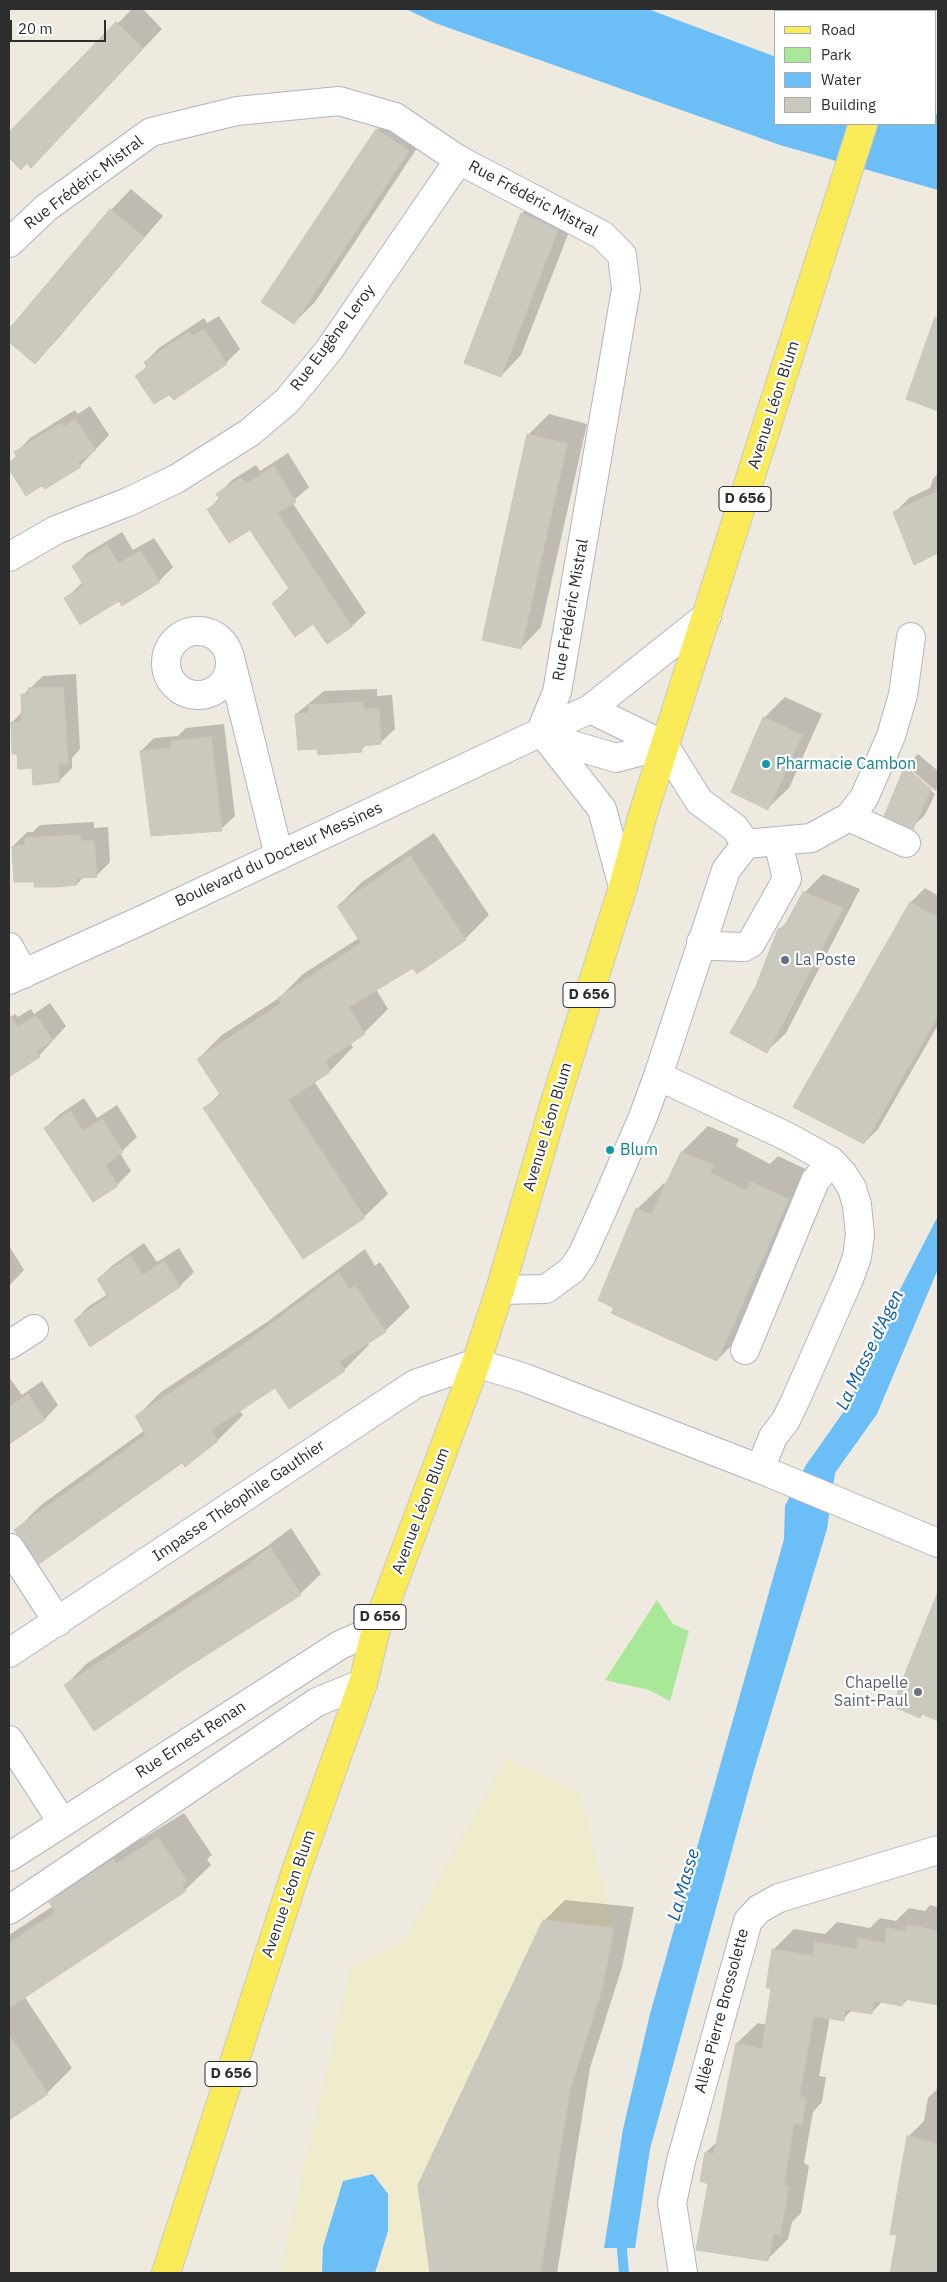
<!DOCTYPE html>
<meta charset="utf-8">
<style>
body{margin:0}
#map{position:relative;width:947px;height:2282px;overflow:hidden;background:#efeadf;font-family:"IBM Plex Sans",sans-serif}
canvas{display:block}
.frame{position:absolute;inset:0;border:10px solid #2d2d2d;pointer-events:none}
.legend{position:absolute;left:774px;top:10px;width:162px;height:115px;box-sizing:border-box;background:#fff;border:1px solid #ababab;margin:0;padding:6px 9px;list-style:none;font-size:15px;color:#2d2d2d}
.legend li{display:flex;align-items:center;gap:10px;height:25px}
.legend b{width:25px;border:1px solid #ababab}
.scale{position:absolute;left:10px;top:20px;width:96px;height:22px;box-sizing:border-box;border:2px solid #2d2d2d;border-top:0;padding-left:6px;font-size:15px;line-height:18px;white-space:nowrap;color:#2d2d2d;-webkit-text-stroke:4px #fff;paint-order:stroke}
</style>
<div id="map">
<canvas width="947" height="2282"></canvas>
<div class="frame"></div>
<ul class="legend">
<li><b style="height:6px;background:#faeb59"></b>Road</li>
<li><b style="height:14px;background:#a8e898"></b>Park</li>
<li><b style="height:14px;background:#6cbef6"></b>Water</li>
<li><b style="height:14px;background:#cbc8bd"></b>Building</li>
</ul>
<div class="scale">20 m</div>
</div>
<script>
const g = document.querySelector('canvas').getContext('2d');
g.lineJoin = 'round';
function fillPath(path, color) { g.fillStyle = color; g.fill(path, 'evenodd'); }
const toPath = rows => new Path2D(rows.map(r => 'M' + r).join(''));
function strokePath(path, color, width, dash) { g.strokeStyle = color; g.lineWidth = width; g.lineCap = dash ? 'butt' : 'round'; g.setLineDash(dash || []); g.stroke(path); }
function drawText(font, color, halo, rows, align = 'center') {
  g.font = font + ' "IBM Plex Sans",sans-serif'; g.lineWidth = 4.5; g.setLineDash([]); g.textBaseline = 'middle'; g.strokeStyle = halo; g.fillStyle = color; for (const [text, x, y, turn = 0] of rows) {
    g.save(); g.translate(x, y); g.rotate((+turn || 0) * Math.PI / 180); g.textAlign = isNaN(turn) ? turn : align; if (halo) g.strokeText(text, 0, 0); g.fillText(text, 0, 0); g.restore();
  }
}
const education = toPath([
 [506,1758,580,1792,614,1928,602,1989,570,2090,540,2273,279,2273,350,1968,403,1941]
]);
const green = toPath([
 [657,1600,673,1624,689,1631,670,1701,649,1690,605,1680]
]);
const water = toPath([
 [406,9,648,9,776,57,776,124,936,124,936,114,938,115,938,190,780,145,435,23],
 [938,1216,938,1269,877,1414,835,1473,827,1529,754,1770,650,2149,635,2248,604,2248,623,2129,650,2014,784,1539,785,1506,806,1465,852,1400,860,1367],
 [373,2174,388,2194,388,2231,375,2273,322,2273,323,2247,343,2181]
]);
const shadow = toPath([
 [132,9,143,9,162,29,31,166,9,143,9,134],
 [397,109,429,130,315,302,294,323,377,130],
 [131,189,163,216,55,342,35,362,9,340,9,331,111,210],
 [543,193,578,209,521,355,501,376,465,363,522,213],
 [219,316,240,349,226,363,137,376,147,366,145,362,159,348,204,318,207,323],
 [934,348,938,350,938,409,907,398],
 [90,406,109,435,80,466,42,484,26,494,9,467,9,463,17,455,16,453,30,438,75,410,78,414],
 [549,414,587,424,541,627,521,648,528,435],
 [288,453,309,487,292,502,366,613,352,626,327,643,314,623,273,603,290,587,250,529,209,509,220,497,218,494,232,480,256,465,260,471],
 [938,473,938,551,914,563,895,512,909,498,930,488,933,479],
 [122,532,133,550,154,538,173,567,159,581,120,600,65,599,83,582,73,567,87,553],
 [76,674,80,749,72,758,72,768,59,781,33,767,18,753,12,722,23,711,23,695,43,676],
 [377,689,377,696,392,695,395,729,380,743,367,744,361,750,318,747,296,714,324,691],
 [785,697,822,714,789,788,768,808,764,718],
 [224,724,235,816,221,829,141,751,154,738,178,736,186,728],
 [918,754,938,771,938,786,936,791,909,768,909,772,935,794,925,815,912,827,906,767],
 [94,822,94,828,108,827,110,862,96,876,85,876,77,884,35,880,13,846,27,832,33,832,40,825],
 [434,833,489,915,465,939,376,989,388,1009,364,1033,350,1042,353,1047,330,1071,314,1081,388,1194,364,1217,205,1109,220,1093,198,1059,222,1035,279,998,303,974,359,938,338,906,362,882],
 [823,874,860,889,786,1033,767,1051,758,987,779,930,789,920,804,893],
 [925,888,938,896,938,1025,878,1129,864,1143,795,1106,911,902],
 [50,1003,66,1026,39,1056,9,1076,9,1018,15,1014,18,1017,31,1009,34,1014],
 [84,1098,97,1118,117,1105,137,1137,120,1153,131,1171,117,1185,94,1200,45,1128,60,1114],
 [708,1126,739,1139,736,1146,770,1164,778,1156,814,1173,743,1334,717,1360,616,1308,637,1209,664,1183,667,1184,682,1152],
 [144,1243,157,1262,179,1248,194,1272,180,1286,75,1320,89,1306,108,1294,98,1279,113,1265],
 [9,1246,24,1270,9,1286],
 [365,1249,375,1266,380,1262,410,1307,385,1331,368,1343,369,1345,344,1370,275,1386,239,1410,243,1415,218,1440,185,1465,182,1462,16,1530,41,1505,145,1430,136,1417,161,1392,267,1322],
 [9,1377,22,1395,42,1381,58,1405,44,1420,9,1443],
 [291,1528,321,1574,300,1594,66,1685,86,1664,266,1547],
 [938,1616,938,1719,923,1714,920,1717,923,1631],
 [184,1813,212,1855,207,1859,211,1865,185,1890,24,1996,72,2068,47,2093,9,2118,9,1935,53,1906,50,1902,76,1877,139,1834,142,1839],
 [565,1900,634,1907,622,1967,590,2068,557,2273,432,2273,419,2185,544,1921],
 [930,1905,938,1907,938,2004,908,1999,902,2005,883,2001,871,2013,852,2010,843,2019,830,2017,819,2076,826,2077,822,2102,813,2112,804,2163,809,2166,801,2213,792,2222,788,2239,768,2259,710,2183,706,2152,718,2141,737,2043,758,2023,767,2025,772,1987,774,1949,794,1929,825,1934,837,1922,870,1928,880,1918,896,1921,909,1908,925,1911],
 [938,2088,938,2273,891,2273,898,2234,908,2137,924,2121,928,2098]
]);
const stream = toPath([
 [624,2234,622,2250,624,2273]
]);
const building = toPath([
 [116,22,143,49,31,168,27,163,21,170,9,158,9,132,116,22],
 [376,129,409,151,294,324,261,302,376,129],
 [110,209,144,237,35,364,9,342,9,329,110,209],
 [521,213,558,230,501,377,464,363,521,213],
 [935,317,938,318,938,411,906,399,935,317],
 [204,329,227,364,174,400,169,395,154,404,135,376,147,368,144,362,189,332,193,336,204,329],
 [75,419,96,450,78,462,81,467,45,489,41,486,26,496,9,469,9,463,17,457,14,452,61,423,64,427,75,419],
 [527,434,567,444,521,649,482,640,527,434],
 [274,466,296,502,277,513,352,627,327,644,313,624,295,637,272,603,290,590,250,530,229,543,207,509,221,500,216,494,241,478,246,484,274,466],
 [938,491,938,553,914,565,893,512,938,491],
 [107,545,119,563,140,551,160,582,122,606,119,601,80,625,64,598,84,586,72,566,107,545],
 [63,687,68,763,58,764,60,782,33,785,32,768,18,769,17,754,12,754,11,722,22,722,21,694,29,694,28,688,63,687],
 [363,702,364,709,379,709,381,744,361,746,362,752,318,755,317,749,298,750,295,714,309,713,309,705,363,702],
 [763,717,802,735,768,810,731,792,763,717],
 [211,737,222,831,151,836,140,751,172,748,171,741,211,737],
 [905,766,931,789,913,829,884,816,905,766],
 [80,835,81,841,94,841,97,877,77,878,77,885,56,887,34,887,34,882,14,882,12,846,25,845,25,838,80,835],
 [410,856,466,940,417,974,413,968,349,1007,365,1034,325,1061,330,1072,288,1100,365,1218,303,1259,203,1108,221,1096,197,1059,282,1003,278,998,361,943,337,906,410,856],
 [803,892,843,908,767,1053,730,1033,756,986,778,929,784,927,803,892],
 [910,902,938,918,938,1016,864,1144,793,1107,910,902],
 [9,1014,18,1027,36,1016,53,1040,36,1052,40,1057,9,1077,9,1014],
 [70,1111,83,1131,102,1119,123,1152,105,1165,118,1186,93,1202,44,1128,70,1111],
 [681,1152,714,1165,710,1172,746,1191,751,1182,789,1199,717,1361,611,1313,614,1308,598,1300,636,1208,651,1215,681,1152],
 [130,1256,143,1275,164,1261,180,1287,90,1347,74,1320,108,1297,97,1279,130,1256],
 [339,1273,350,1290,355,1286,386,1332,339,1362,345,1371,289,1409,275,1388,211,1430,218,1441,185,1467,182,1463,39,1564,14,1530,146,1435,135,1416,240,1347,339,1273],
 [28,1394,45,1420,9,1444,9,1407,28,1394],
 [270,1547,301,1595,183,1670,94,1731,64,1685,244,1568,270,1547],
 [937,1594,938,1594,938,1721,922,1714,920,1718,892,1706,937,1594],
 [158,1837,187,1881,182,1885,186,1891,9,2008,9,1943,56,1912,49,1902,113,1859,116,1864,158,1837],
 [543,1920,614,1928,602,1989,570,2090,540,2273,430,2273,418,2185,543,1920],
 [909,1925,938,1931,938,2005,904,1999,902,2006,874,2001,872,2014,845,2010,844,2021,814,2016,799,2096,806,2098,802,2125,794,2123,784,2184,789,2187,780,2235,773,2234,768,2261,696,2250,708,2184,700,2181,705,2152,714,2154,736,2043,762,2049,771,1988,766,1988,772,1949,813,1956,815,1942,857,1949,858,1938,885,1943,887,1928,904,1931,909,1925],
 [9,2035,48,2094,9,2120,9,2035],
 [907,2136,938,2144,938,2273,890,2273,897,2235,890,2234,907,2136]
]);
const minor = toPath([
 [9,243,46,208,151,132,237,111,339,101,395,117,459,160,602,235,622,255,626,289,557,692,541,731],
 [9,557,56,530,128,502,176,479,249,433,287,401,329,350,459,160],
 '166 663a32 32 0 1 1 64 0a32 32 0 1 1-64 0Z',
 [230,657,279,856],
 [590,709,664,745],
 [541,731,602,809,623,887],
 [546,737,616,758,664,745],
 [664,745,699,801,735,828,746,844,726,870,658,1076,788,1137,831,1161,843,1174,852,1188,857,1205,860,1235,857,1257,849,1279,796,1399,786,1420,773,1437,760,1469],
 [849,817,906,843],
 [746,844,811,838,849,817,864,798,891,736,903,695,911,637],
 [701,942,713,946,744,947,751,943,787,879,778,842],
 [9,947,24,974],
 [9,980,142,920,590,709,707,616],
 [500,1290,546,1289,572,1270,582,1255,599,1218,643,1117,658,1076],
 [9,1345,34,1329],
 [745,1350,815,1181,831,1161],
 [10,1548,58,1622],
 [9,1653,415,1384,476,1363,525,1378,760,1469,938,1543],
 [9,1740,62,1822],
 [9,1857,340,1645,376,1629],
 [9,1910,317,1702,363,1683],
 [683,2273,672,2203,681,2161,748,1921,759,1909,779,1898,938,1850]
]);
const major = toPath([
 [899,11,900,9],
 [166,2273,295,1874,363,1683,376,1629,476,1363,500,1290,555,1102,623,887,643,814,863,124]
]);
const markers = [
 [766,764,5,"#0f9aa8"],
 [785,960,5,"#5c6f8a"],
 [610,1150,5,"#0f9aa8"],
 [918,1692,5,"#6b7280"]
];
const shields = [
 [745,499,52],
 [589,995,52],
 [380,1617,52],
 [231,2074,52]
];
const shieldNames = [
 ["D 656",745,499],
 ["D 656",589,995],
 ["D 656",380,1617],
 ["D 656",231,2074]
];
const streetNames = [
 ["Rue Frédéric Mistral",84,183,-37],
 ["Rue Frédéric Mistral",533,199,28],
 ["Rue Eugène Leroy",333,338,-53],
 ["Avenue Léon Blum",774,405,-72],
 ["Rue Frédéric Mistral",571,610,-80],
 ["Boulevard du Docteur Messines",279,855,-25],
 ["Avenue Léon Blum",548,1127,-73],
 ["Impasse Théophile Gauthier",239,1501,-34],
 ["Avenue Léon Blum",421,1511,-69],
 ["Rue Ernest Renan",191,1740,-33],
 ["Avenue Léon Blum",289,1894,-71],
 ["Allée Pierre Brossolette",722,2011,-75]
];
const cultureNames = [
 ["Pharmacie Cambon",776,764],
 ["Blum",620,1150]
];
const serviceNames = [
 ["La Poste",795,960]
];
const worshipNames = [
 ["Chapelle",908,1683],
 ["Saint-Paul",908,1701]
];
const waterNames = [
 ["La Masse d'Agen",870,1350,-64],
 ["La Masse",684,1885,-74]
];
fillPath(education, '#f1ebcd');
fillPath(green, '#a8e898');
fillPath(water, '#6cbef6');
fillPath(shadow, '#0003');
strokePath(stream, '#6cbef6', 10);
fillPath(building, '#cbc8bd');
strokePath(building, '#cbc7b8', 1);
strokePath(minor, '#b3b3c1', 30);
strokePath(major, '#c8c8c8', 30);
strokePath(minor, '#fff', 28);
strokePath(major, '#faeb59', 28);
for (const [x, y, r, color] of markers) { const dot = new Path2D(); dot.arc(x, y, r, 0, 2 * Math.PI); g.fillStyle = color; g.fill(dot); strokePath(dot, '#fff', 2); }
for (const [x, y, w] of shields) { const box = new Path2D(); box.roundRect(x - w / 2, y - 12.5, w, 25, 4); g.fillStyle = '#fff'; g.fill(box); strokePath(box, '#2d2d2d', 1); }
drawText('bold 15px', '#2d2d2d', null, shieldNames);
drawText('16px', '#2d2d2d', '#fff', streetNames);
drawText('16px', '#0d838f', '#fff', cultureNames, 'left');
drawText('16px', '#4e5e75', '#fff', serviceNames, 'left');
drawText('16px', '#5b616d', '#fff', worshipNames, 'right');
drawText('italic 18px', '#0559a8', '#fff', waterNames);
</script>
